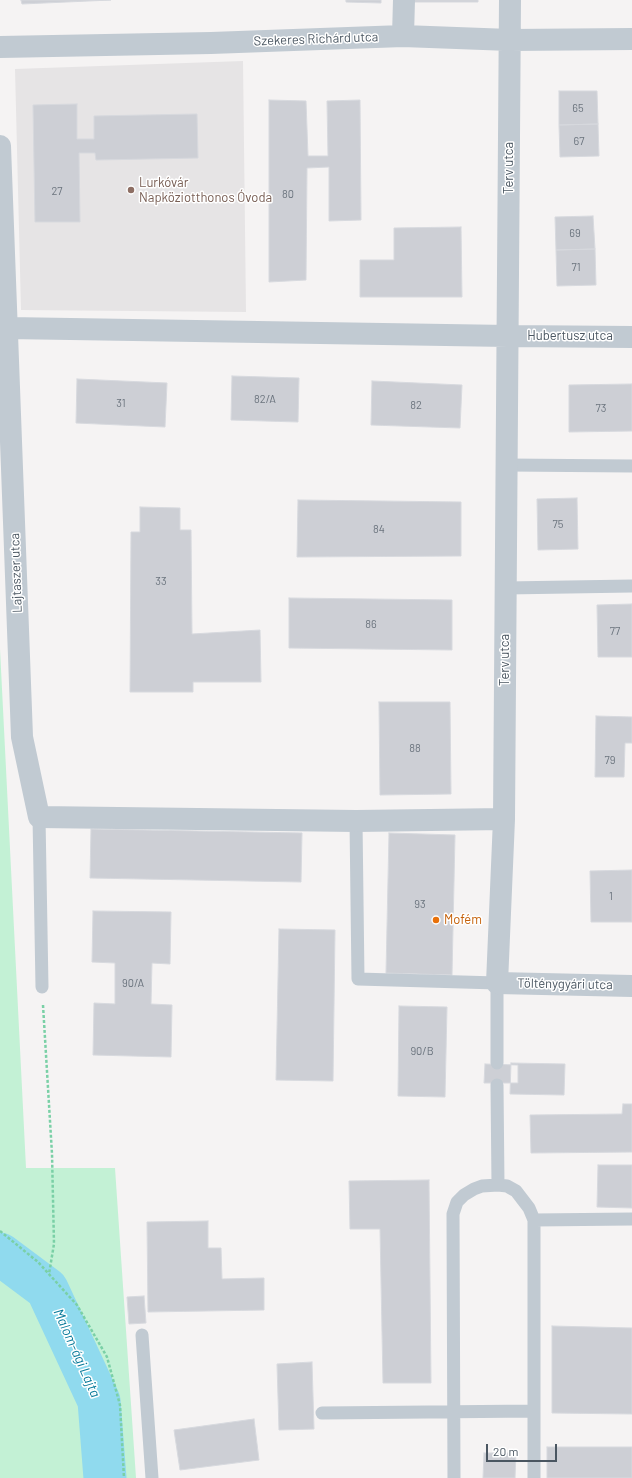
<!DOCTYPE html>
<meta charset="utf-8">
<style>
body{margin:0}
#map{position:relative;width:632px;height:1478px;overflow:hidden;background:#f5f3f3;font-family:Barlow,sans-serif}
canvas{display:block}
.scale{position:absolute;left:486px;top:1444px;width:71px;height:18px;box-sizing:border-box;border:2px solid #4a5661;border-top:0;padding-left:5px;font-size:12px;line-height:14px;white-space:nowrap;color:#4a5661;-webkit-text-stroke:3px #fff;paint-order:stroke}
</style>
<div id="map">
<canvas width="632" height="1478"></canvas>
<div class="scale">20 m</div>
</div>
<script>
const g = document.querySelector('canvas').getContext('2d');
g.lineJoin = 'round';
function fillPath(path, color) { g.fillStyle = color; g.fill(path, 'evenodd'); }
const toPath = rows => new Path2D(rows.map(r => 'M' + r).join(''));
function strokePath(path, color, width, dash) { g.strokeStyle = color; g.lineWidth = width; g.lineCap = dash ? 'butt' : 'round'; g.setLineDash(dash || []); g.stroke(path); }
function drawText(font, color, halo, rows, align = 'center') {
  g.font = font + ' Barlow,sans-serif'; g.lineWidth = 3; g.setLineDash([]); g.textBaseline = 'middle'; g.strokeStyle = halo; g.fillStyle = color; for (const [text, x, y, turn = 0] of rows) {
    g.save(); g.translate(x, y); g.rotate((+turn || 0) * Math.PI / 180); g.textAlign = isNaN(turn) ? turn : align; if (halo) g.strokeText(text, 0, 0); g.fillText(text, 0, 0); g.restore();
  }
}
const education = toPath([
 [243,61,246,312,21,310,15,69]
]);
const green = toPath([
 [0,649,26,1168,115,1168,136,1478,0,1478]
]);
const river = toPath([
 [0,1254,47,1289,99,1401,105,1478]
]);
const building = toPath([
 [21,0,111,0,22,4,21,0],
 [346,0,381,0,381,3,346,2,346,0],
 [412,0,478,0,478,2,412,2,412,0],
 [559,91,597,91,598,124,559,125,559,91],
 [269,100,306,101,308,156,328,156,327,101,360,100,361,220,329,221,329,167,307,168,306,280,269,282,269,100],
 [77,104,77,139,94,139,94,116,197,114,198,158,96,160,95,153,79,153,80,222,35,222,33,105,77,104],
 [598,124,599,156,560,157,559,125,598,124],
 [593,216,595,249,556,250,555,217,593,216],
 [461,227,462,297,360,297,360,260,394,260,394,228,461,227],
 [595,249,596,285,557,286,556,250,595,249],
 [232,376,299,378,298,422,231,420,232,376],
 [77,379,167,383,165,427,76,423,77,379],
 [372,381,462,385,460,428,371,425,372,381],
 [632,384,632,431,569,432,569,385,632,384],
 [577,498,578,549,538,550,537,499,577,498],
 [298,500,461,502,461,556,297,557,298,500],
 [140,507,180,508,180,530,191,530,192,634,260,630,261,682,193,682,193,692,130,692,131,532,140,532,140,507],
 [289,598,452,600,452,650,289,648,289,598],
 [632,604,632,657,598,657,597,605,632,604],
 [379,702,450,702,451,794,380,795,379,702],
 [596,716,632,717,632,743,625,743,624,777,595,777,596,716],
 [91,829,302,833,301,882,90,878,91,829],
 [389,833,455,835,452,975,386,973,389,833],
 [632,870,632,922,591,922,590,871,632,870],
 [93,911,171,912,170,964,152,963,151,1004,172,1005,171,1057,93,1055,94,1003,115,1004,115,963,92,962,93,911],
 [279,929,335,930,333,1081,276,1080,279,929],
 [399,1006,447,1007,445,1097,398,1096,399,1006],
 [511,1063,565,1064,564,1095,510,1094,511,1063],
 [485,1064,518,1065,518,1083,484,1083,485,1064],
 [623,1104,632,1104,632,1152,531,1153,530,1115,622,1114,623,1104],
 [598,1165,632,1165,632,1208,597,1207,598,1165],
 [429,1180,431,1383,383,1383,380,1229,350,1229,349,1181,429,1180],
 [208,1221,208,1248,221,1248,222,1279,264,1278,264,1310,148,1312,147,1222,208,1221],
 [144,1296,146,1323,129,1324,127,1297,144,1296],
 [552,1326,632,1328,632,1414,552,1413,552,1326],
 [312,1362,314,1429,279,1430,277,1364,312,1362],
 [254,1419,259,1460,180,1470,174,1430,254,1419],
 [547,1447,632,1447,632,1478,547,1478,547,1447],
 [484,1453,516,1453,515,1478,483,1478,484,1453]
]);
const path = toPath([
 [43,1005,52,1154,54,1244,49,1274],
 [0,1231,38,1262,77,1305,107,1357,120,1405,124,1478]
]);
const service = toPath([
 [507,465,632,466],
 [506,588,632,586],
 [39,817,42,987],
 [356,821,358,979,497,983,497,1063],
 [497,1085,498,1185],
 [534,1220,632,1219],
 [142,1335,152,1478],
 [322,1413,534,1411],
 [454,1478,453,1214,457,1202,464,1195,474,1189,482,1186,498,1185,507,1186,516,1191,529,1208,534,1220,534,1478]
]);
const minor = toPath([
 [510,0,504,819,497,983,632,986],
 [403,36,404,0],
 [0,47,211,43,403,36,510,40,632,39],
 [0,146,22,737,39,817,356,821,504,819],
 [8,328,508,336,632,337]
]);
const markers = [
 [131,190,4,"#8d6e63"],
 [436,920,4,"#e8710a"]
];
const numberNames = [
 ["65",578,108],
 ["67",579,141],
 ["27",57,191],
 ["80",288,194],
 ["69",575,233],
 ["71",576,267],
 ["82/A",265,399],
 ["31",121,403],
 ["82",416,405],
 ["73",601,408],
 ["75",558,524],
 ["84",379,529],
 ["33",161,581],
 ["86",371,624],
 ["77",615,631],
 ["88",415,748],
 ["79",610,760],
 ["1",611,896],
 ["93",420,904],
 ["90/A",133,983],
 ["90/B",422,1051]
];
const streetNames = [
 ["Szekeres Richárd utca",316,39,-2],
 ["Terv utca",509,168,-90],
 ["Hubertusz utca",570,336],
 ["Lajtaszer utca",16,573,-92],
 ["Terv utca",505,660,-90],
 ["Tölténygyári utca",565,984,1]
];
const educationNames = [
 ["Lurkóvár",139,183],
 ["Napköziotthonos Óvoda",139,198]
];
const foodNames = [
 ["Mofém",444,920]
];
const waterNames = [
 ["Malom-ági Lajta",77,1353,66]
];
fillPath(education, '#e6e4e5');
fillPath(green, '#c3f1d5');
strokePath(river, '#90daee', 43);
fillPath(building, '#cdcfd5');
strokePath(building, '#d7d9de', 1);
strokePath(path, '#7ad0a6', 2.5, [3, 2]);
strokePath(service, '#c1cad2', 13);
strokePath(minor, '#c1cad2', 22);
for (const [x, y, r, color] of markers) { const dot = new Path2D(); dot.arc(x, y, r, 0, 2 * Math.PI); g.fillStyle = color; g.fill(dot); strokePath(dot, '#fff', 1.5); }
drawText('11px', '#6b747e', null, numberNames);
drawText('13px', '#4a5661', '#fff', streetNames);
drawText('13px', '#785e54', '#fff', educationNames, 'left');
drawText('13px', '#c56008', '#fff', foodNames, 'left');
drawText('italic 14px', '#0c7c9b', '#fff', waterNames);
</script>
